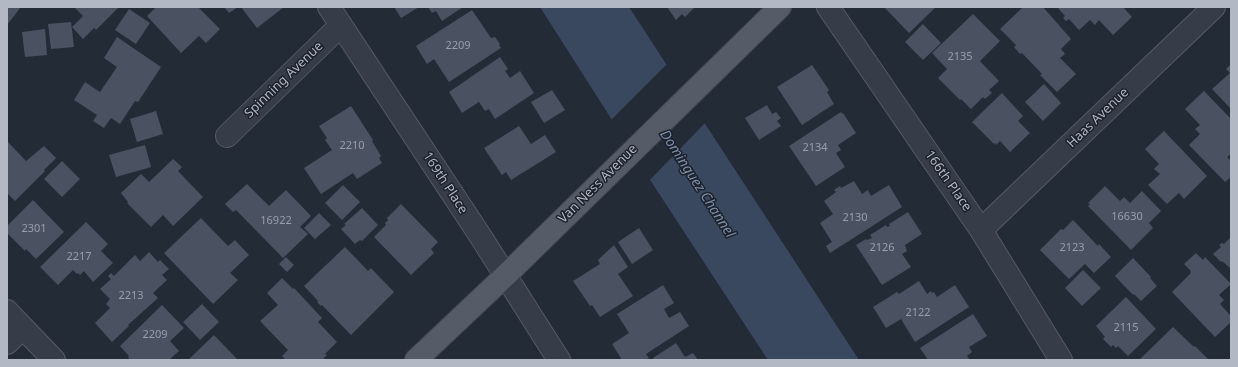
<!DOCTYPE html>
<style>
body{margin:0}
#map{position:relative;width:1238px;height:367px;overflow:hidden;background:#232b37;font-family:"Noto Sans",sans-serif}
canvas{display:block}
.frame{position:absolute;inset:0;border:8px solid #b2b8c4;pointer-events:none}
</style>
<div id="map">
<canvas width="1238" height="367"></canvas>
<div class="frame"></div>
</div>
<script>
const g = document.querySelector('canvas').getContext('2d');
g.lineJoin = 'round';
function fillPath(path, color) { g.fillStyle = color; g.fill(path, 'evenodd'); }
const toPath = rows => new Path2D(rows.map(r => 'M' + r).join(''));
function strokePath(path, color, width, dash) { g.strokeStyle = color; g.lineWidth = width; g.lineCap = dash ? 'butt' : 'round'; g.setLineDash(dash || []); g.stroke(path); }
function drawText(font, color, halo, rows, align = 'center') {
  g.font = font + ' "Noto Sans",sans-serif'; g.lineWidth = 3; g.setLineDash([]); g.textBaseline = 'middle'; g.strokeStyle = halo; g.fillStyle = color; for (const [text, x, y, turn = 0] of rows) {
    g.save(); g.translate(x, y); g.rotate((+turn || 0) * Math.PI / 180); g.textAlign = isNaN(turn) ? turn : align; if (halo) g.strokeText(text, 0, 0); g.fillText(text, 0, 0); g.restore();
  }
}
const water = toPath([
 [540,7,629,7,859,360,768,360,656,189]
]);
const pier = toPath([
 [668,63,706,122,649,181,611,120]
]);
const building = toPath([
 [7,7,21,7,7,25],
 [74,7,119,7,96,30,94,28,83,39,72,27,83,16],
 [156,7,198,7,220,29,206,43,199,36,181,53,147,16],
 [224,7,238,7,229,13],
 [241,7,284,7,257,28],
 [394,7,419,7,401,18],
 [428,7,463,7,442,21,436,11,432,13],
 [667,7,695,7,685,17,682,14,676,20],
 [884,7,936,7,909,33],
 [1023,7,1043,7,1071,39,1061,49,1065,54,1060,58,1076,74,1057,92,1040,75,1042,74,1022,53,1020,54,1014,47,1016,45,1000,29],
 [1057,7,1123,7,1132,17,1113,35,1099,20,1095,25,1090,20,1079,30,1069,19,1066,21,1063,18,1065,16],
 [129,9,150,23,136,44,115,30],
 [472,10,491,38,495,37,500,44,499,45,501,48,449,82,434,59,427,64,416,46],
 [973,14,1000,41,980,61,999,81,989,90,992,93,985,99,983,97,971,109,961,99,960,100,938,78,947,69,932,53],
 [71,22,74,47,51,49,48,24],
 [923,24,941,43,923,60,905,42],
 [45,29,47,55,25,57,22,32],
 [117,37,161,67,138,102,135,101,120,124,111,118,104,128,93,121,97,115,74,100,85,82,100,92,117,67,104,58],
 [500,57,508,69,505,71,510,78,520,71,534,93,495,119,489,109,485,111,479,102,462,113,449,92],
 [1231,64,1231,109,1212,89,1230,73,1226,69],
 [812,65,829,90,827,92,834,104,802,125,777,87],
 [1044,84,1061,103,1043,121,1025,102],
 [552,90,565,110,544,123,531,102],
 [1204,91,1231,119,1231,154,1227,157,1231,161,1231,177,1225,182,1189,145,1200,134,1195,129,1200,125,1185,109],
 [1002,93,1023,116,1018,121,1030,133,1010,152,1000,141,996,145,995,143,994,144,972,122],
 [767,105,772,114,776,112,781,118,777,121,781,126,759,140,745,118],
 [351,106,373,140,372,141,381,156,379,158,382,163,357,179,353,173,321,194,304,168,332,150,325,140,327,138,319,126],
 [156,111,163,134,137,142,130,119],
 [841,112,842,114,843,113,856,133,838,145,841,150,836,153,845,167,816,186,789,146],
 [519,126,531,144,545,135,556,152,511,180,506,172,502,175,484,148],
 [1164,131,1207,176,1184,199,1179,193,1167,204,1148,185,1160,174,1154,169,1159,164,1145,149],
 [7,141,26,161,44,146,56,158,44,170,45,171,15,201,7,193],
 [145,145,151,167,116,177,109,155],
 [173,159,182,167,178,171,203,197,173,226,163,215,151,227,127,203,128,202,121,193,141,174,149,182],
 [62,161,80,179,62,197,44,179],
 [854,181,862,194,868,190,871,196,889,185,902,207,830,253,826,246,832,242,820,223,833,214,824,201,836,192,834,190,840,186,841,188],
 [247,184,269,206,286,190,311,216,300,227,308,234,283,258,236,210,233,212,225,204],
 [343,185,360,202,342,220,325,203],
 [1105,186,1120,201,1124,197,1130,203,1142,191,1161,211,1149,223,1153,228,1131,250,1088,206,1090,204,1088,203],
 [33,200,64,232,36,259,26,249,25,251,7,233,7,226],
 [401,204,438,242,431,249,434,253,411,275,374,237,386,225,385,223,388,220,387,218],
 [362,208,378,225,362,241,360,240,355,244,341,229,346,225,344,224],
 [908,212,922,234,905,245,907,251,902,254,911,267,882,285,856,245,866,239,867,240,872,238,870,235,886,225,887,227,890,226,889,224],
 [319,213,331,225,315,239,304,228],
 [201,218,228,246,235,240,249,255,230,273,238,280,213,304,164,253],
 [1073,220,1098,246,1099,244,1111,257,1094,273,1085,264,1069,279,1040,250,1061,229,1063,230],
 [86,222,108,244,101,251,113,263,93,282,84,271,80,275,78,273,77,274,73,270,58,285,40,267],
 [639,228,653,250,632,264,618,242],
 [1231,237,1231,269,1222,261,1221,262,1213,254,1221,247,1219,245,1222,243,1224,244],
 [614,245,628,267,618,274,633,296,600,317,592,305,590,306,573,281,600,264,598,260],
 [345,247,368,271,371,268,394,292,351,335,322,305,321,306,317,302,318,301,304,286],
 [149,252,158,262,160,260,169,269,162,275,167,280,153,293,158,298,128,325,129,326,112,342,95,323,110,308,106,304,110,299,100,289,111,279,108,276,111,273,114,276,135,255,140,261],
 [1196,253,1203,260,1205,257,1231,284,1219,295,1224,300,1220,304,1231,316,1231,322,1215,337,1172,292,1191,273,1190,272,1191,271,1184,264],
 [286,257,294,265,287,272,279,264],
 [1133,258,1151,277,1150,278,1157,286,1141,301,1134,294,1133,295,1115,276],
 [1083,270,1101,288,1082,306,1065,288],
 [282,278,293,289,294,288,322,318,318,322,337,342,325,354,327,355,322,360,286,360,282,356,288,350,260,321,278,305,267,293],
 [919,281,927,294,931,291,932,293,934,292,937,297,955,285,969,307,915,342,901,319,886,328,873,307,897,292,899,294],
 [663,285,674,303,664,309,669,318,680,312,689,326,646,354,649,358,645,360,622,360,612,344,629,333,617,314],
 [1126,297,1156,329,1128,356,1118,346,1116,348,1113,345,1111,347,1103,339,1105,337,1096,326],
 [202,304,219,322,200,340,183,322],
 [162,305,184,328,170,341,179,351,169,360,130,360,128,357,129,356,120,346],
 [973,314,987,336,969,347,972,352,967,356,970,360,928,360,920,348],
 [1173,327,1194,347,1195,346,1209,360,1139,360],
 [214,335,238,360,188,360],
 [676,343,685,357,693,353,698,360,654,360,653,358]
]);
const minor = toPath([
 [329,7,479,234,559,360],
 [828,7,981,230,1061,360],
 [227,136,341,25],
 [981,230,1214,7],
 [7,311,54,360],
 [7,343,23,328]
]);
const major = toPath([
 [416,360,505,276,780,7]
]);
const numberNames = [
 ["2209",458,46],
 ["2135",960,57],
 ["2210",352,146],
 ["2134",815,148],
 ["16630",1127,217],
 ["2130",855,218],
 ["16922",276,221],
 ["2301",34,229],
 ["2126",882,248],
 ["2123",1072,248],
 ["2217",79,257],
 ["2213",131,296],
 ["2122",918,313],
 ["2115",1126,328],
 ["2209",155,335]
];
const streetNames = [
 ["Spinning Avenue",284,80,-44],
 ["Haas Avenue",1098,118,-44],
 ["166th Place",948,181,55],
 ["169th Place",445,183,57],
 ["Van Ness Avenue",598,184,-45]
];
const waterNames = [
 ["Dominguez Channel",697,184,57]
];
fillPath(water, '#3a485f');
fillPath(pier, '#232b37');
fillPath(building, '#4a5261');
strokePath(minor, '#555b66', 24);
strokePath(major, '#404651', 24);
strokePath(minor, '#373d48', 22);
strokePath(major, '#555c68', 22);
drawText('11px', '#989eab', null, numberNames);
drawText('13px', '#b2b8c4', '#1c222c', streetNames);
drawText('italic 14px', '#7c8eaa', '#1c222c', waterNames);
</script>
